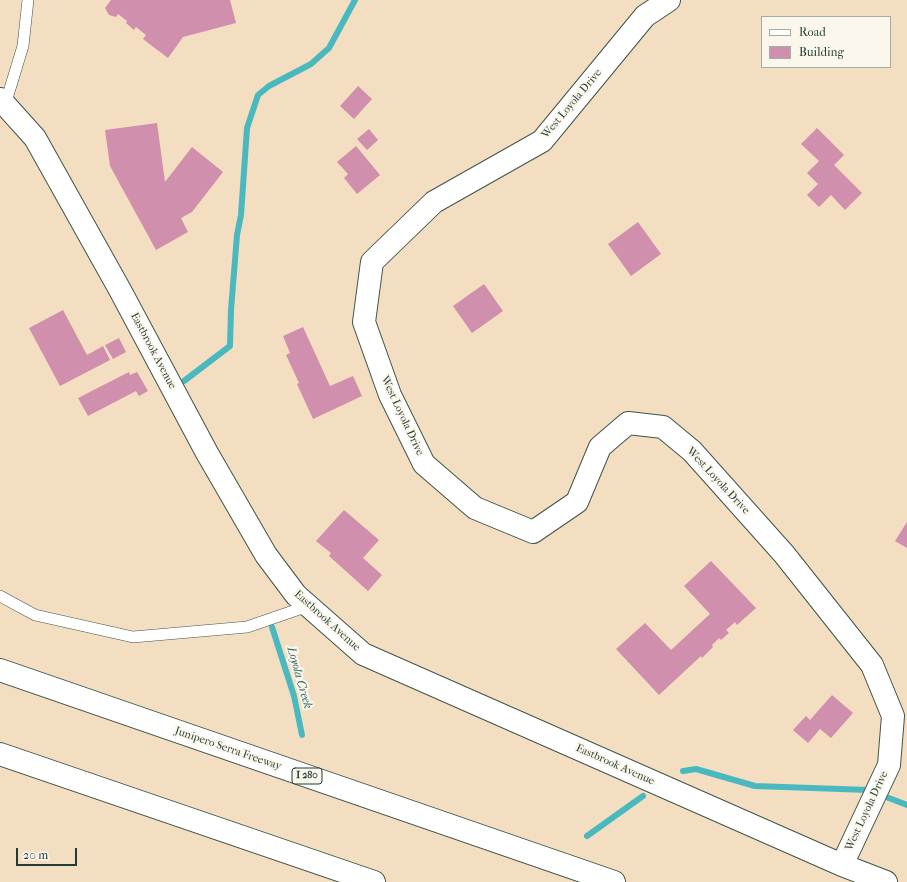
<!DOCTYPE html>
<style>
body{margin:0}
#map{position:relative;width:907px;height:882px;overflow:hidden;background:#f3dec1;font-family:"IM FELL French Canon",serif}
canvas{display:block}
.legend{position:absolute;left:761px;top:16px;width:130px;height:52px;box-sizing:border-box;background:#fbf7ec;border:1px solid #a3ada2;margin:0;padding:5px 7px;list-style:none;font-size:12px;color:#1f3d34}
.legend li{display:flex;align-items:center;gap:8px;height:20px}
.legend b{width:20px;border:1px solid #a3ada2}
.scale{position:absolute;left:16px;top:848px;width:61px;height:18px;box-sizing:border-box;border:2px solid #1f3d34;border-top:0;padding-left:5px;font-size:12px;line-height:14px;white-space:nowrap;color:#1f3d34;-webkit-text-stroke:3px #fbf7ec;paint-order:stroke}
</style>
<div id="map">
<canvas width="907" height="882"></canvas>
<ul class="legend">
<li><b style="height:5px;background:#fff"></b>Road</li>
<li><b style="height:11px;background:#d08fac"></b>Building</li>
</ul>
<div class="scale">20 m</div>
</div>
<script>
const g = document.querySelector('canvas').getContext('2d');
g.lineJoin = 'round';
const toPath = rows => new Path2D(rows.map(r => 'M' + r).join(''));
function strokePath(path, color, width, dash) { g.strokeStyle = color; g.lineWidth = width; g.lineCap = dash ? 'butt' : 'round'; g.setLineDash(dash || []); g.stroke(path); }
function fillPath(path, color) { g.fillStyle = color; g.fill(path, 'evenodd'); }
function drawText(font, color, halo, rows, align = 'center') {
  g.font = font + ' "IM FELL French Canon",serif'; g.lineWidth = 4; g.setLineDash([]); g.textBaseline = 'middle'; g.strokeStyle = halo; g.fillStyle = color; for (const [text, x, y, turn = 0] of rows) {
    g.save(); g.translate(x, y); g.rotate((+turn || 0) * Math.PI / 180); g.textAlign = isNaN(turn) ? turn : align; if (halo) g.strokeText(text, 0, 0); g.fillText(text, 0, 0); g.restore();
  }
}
const stream = toPath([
 [184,381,230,346,231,310,237,235,241,215,247,128,258,95,269,86,311,64,329,48,355,0],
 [272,627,294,696,302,735],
 [683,771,696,769,755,786,868,790,907,805],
 [587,836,643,796]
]);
const building = toPath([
 [111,0,230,0,236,23,183,37,168,58,143,39,146,35,136,27,134,30,126,23,127,21,118,14,116,17,109,15,105,8],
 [358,86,372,99,354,119,340,106],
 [157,123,165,182,192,147,223,172,192,212,181,218,188,232,156,250,110,166,105,130],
 [817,128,844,155,834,165,862,193,845,210,831,195,819,207,807,195,818,184,807,173,819,161,801,144],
 [369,129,378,140,367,150,357,139],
 [356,146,380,175,357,194,344,178,348,174,337,162],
 [638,222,661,254,631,276,608,244],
 [484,284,503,311,472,333,453,306],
 [63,310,87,355,103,346,110,360,60,386,29,328],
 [303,327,330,386,353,376,362,396,313,419,297,384,299,383,286,355,290,353,283,336],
 [119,338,126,352,113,359,105,345],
 [129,372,130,375,137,372,148,391,139,396,136,391,88,416,78,398],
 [344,510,379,540,363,558,382,575,368,591,329,556,331,553,316,541],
 [907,522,907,548,895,541],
 [711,561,756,608,737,625,735,622,726,630,729,633,721,640,719,638,712,645,713,647,702,658,701,656,659,695,616,649,645,623,671,650,710,614,684,586],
 [832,695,853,713,831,738,820,729,808,743,793,730,806,716,810,720]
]);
const service = toPath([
 [5,105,23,46,28,0],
 [0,596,35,615,133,637,247,627,308,606]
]);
const minor = toPath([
 [669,0,645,16,542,141,434,202,372,262,364,322,390,395,424,464,475,508,533,532,577,502,600,447,628,423,663,427,692,451,784,554,872,665,893,716,889,765,842,865],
 [0,99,35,138,120,290,207,453,266,555,296,595,363,654,842,865,886,882]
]);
const motorway = toPath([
 [0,670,614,882],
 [0,754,374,882]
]);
const shields = [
 [307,776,30]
];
const shieldNames = [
 ["I 280",307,776]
];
const streetNames = [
 ["West Loyola Drive",572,104,-50],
 ["Eastbrook Avenue",153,351,62],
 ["West Loyola Drive",402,416,65],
 ["West Loyola Drive",718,481,47],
 ["Eastbrook Avenue",327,621,42],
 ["Junipero Serra Freeway",228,749,19],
 ["Eastbrook Avenue",615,765,24],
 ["West Loyola Drive",867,811,-65]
];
const waterNames = [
 ["Loyola Creek",299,678,74]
];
strokePath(stream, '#4ab9bf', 6);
fillPath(building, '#d08fac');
strokePath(service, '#3f5549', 12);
strokePath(minor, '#3f5549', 24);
strokePath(motorway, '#3f5549', 24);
strokePath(service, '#fff', 11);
strokePath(minor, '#fff', 22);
strokePath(motorway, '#fff', 22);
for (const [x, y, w] of shields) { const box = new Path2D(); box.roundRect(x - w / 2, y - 8, w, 16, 3); g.fillStyle = '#fbf7ec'; g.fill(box); strokePath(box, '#1f3d34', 1); }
drawText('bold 10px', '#1f3d34', null, shieldNames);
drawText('11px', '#1f3d34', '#fbf7ec', streetNames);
drawText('italic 12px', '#2c625e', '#fbf7ec', waterNames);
</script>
